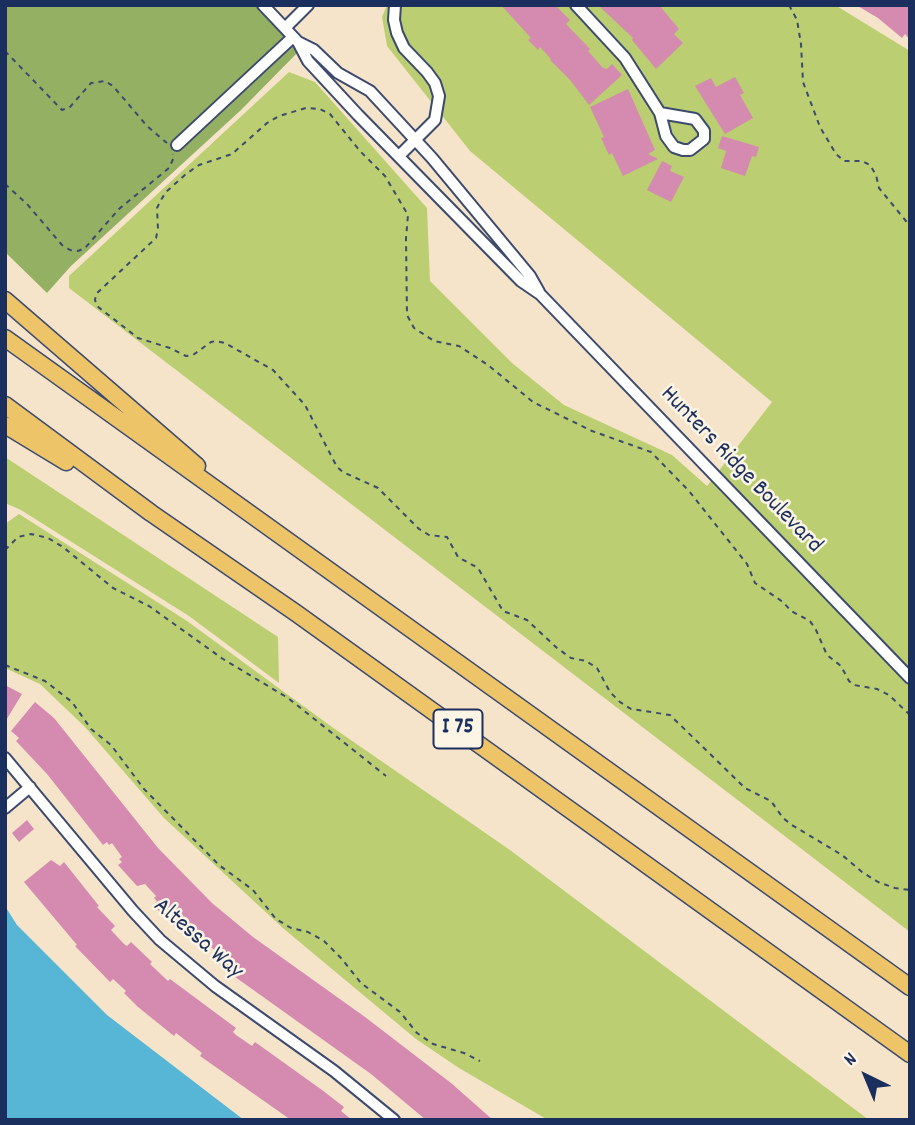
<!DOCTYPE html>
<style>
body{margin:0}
#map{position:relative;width:915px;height:1125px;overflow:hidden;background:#f6e4ca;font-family:Dekko,sans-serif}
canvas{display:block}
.frame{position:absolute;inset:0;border:7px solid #1b2f5e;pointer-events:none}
.north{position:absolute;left:831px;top:1041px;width:70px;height:70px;-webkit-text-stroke:5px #fcf5e5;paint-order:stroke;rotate:317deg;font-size:19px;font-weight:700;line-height:28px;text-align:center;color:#1b2f5e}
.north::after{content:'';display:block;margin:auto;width:24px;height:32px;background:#1b2f5e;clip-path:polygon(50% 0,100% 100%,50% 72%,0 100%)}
</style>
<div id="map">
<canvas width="915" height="1125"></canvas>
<div class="frame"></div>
<div class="north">N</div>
</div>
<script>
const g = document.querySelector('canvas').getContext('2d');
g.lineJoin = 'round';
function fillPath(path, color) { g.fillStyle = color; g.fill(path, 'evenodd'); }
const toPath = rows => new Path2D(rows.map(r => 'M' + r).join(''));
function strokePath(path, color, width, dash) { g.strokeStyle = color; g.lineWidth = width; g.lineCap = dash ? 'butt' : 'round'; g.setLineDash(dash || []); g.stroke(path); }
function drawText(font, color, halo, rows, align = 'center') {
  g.font = font + ' Dekko,sans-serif'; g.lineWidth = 5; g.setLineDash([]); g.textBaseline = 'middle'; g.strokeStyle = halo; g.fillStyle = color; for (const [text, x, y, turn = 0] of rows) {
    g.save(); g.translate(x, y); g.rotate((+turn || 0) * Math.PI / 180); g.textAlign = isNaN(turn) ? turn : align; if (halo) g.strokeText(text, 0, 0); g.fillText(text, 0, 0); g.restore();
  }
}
const green = toPath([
 [387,5,835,5,910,51,910,932,69,288,69,276,289,72,315,82,427,208,430,281,512,363,564,405,672,455,707,486,772,402,470,151,387,46,382,17],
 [5,457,278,637,279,683,189,616,21,510,5,503],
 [19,514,187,621,332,727,510,850,869,1120,548,1120,459,1068,416,1039,284,929,164,818,85,727,40,684,5,668,5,524]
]);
const forest = toPath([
 [5,5,258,5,300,50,241,110,71,266,47,293,5,252]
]);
const water = toPath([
 [5,906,17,925,107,1015,244,1120,5,1120]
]);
const building = toPath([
 [501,5,555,5,570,20,566,24,590,49,588,51,603,68,607,69,612,64,622,75,589,105,571,81,550,60,551,59,540,47,538,50,528,40,531,38],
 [598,5,659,5,679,29,674,34,683,43,656,69,632,40,633,38],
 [856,5,910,5,910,40,905,34,902,38,878,18],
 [735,77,744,93,740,95,753,118,725,134,695,86,711,78,716,87],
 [628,89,655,150,648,154,658,159,623,176,612,153,609,155,601,138,604,137,590,107],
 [722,136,759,147,756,157,752,156,745,176,721,168,726,151,718,148],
 [662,161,672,166,670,171,684,177,671,202,647,190],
 [5,685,22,694,5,722],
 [35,702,54,718,158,848,212,903,253,937,365,1017,451,1083,493,1120,426,1120,371,1074,231,974,217,962,220,958,216,955,218,953,206,943,199,947,188,938,191,934,180,924,176,928,153,905,157,901,154,898,156,896,145,884,137,886,118,865,122,862,119,859,122,857,112,843,109,845,107,842,103,845,47,774,16,741,19,738,11,731],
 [27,820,34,829,19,842,12,833],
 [51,860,60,866,64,862,99,906,97,907,115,926,111,930,124,944,127,946,131,942,152,962,150,964,168,981,170,979,236,1028,233,1032,236,1035,252,1046,255,1042,322,1090,344,1107,341,1111,352,1120,291,1120,200,1056,202,1053,176,1033,174,1036,138,1007,124,993,126,991,113,979,110,982,75,946,77,945,24,882]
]);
const path = toPath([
 [789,5,797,20,801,44,803,82,820,127,836,154,844,161,862,161,870,165,876,175,879,188,910,226],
 [5,51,62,110,70,107,91,83,105,81,113,86,147,126,167,143],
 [5,184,27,204,62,245,70,250,78,251,85,248,119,209,169,168,174,157,173,154],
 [5,550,18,537,31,534,48,538,63,547,113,588,149,606,223,659,288,698,386,776],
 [5,665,45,681,72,702,91,729,111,745,144,789,219,865,253,890,276,919,291,928,308,932,324,941,341,958,361,983,400,1012,417,1033,433,1044,464,1053,480,1061],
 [910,715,889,695,877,689,854,685,849,681,841,666,827,655,816,630,810,621,791,611,783,602,755,583,747,564,689,491,651,452,592,431,533,402,488,365,459,346,434,341,414,328,407,315,406,238,408,215,385,176,360,151,330,114,320,109,306,108,279,116,267,123,232,154,199,165,186,174,166,192,161,200,157,208,158,229,156,238,96,294,95,300,97,306,138,338,170,348,186,356,193,355,211,342,216,341,225,343,273,370,305,405,337,467,343,472,378,488,419,529,429,535,447,537,458,557,478,568,503,611,527,620,557,648,571,658,586,661,597,668,610,692,620,702,631,709,670,715,745,788,771,801,783,818,792,825,842,855,862,872,878,882,895,888,910,890]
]);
const minor = toPath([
 [263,5,298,42,308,61,358,115,521,281,540,294,910,678],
 [395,5,394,20,397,33,404,48,427,72,435,83,439,96,435,120,399,156],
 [576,5,625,58,660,113],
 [285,28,308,5],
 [298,42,314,50,338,73,370,91,432,158,530,276,539,292],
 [660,113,695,119,704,131,704,139,690,150,683,150,674,147,666,136,660,113],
 [177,145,293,37],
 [5,758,133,911,160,940,215,986,334,1071,394,1120],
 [5,808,30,787]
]);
const highway = toPath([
 [5,300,197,466],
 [5,338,910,987],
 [5,405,151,513,296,613,910,1054],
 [5,425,66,462]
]);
const shields = [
 [458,729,49]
];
const shieldNames = [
 ["I 75",458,729]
];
const streetNames = [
 ["Hunters Ridge Boulevard",740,471,46],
 ["Altessa Way",197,940,41]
];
fillPath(green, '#bbce71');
fillPath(forest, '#94b163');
fillPath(water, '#57b5d5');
fillPath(building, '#d48baf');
strokePath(minor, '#3c4a6e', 14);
strokePath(highway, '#3c4a6e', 19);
strokePath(path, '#3c4a6e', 2, [5, 5]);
strokePath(minor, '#fff', 10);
strokePath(highway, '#eec469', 16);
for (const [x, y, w] of shields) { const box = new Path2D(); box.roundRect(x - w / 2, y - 19.5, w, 39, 5); g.fillStyle = '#fcf5e5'; g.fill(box); strokePath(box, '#1b2f5e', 2); }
drawText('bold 23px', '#1b2f5e', null, shieldNames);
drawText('24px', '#1b2f5e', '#fcf5e5', streetNames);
</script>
